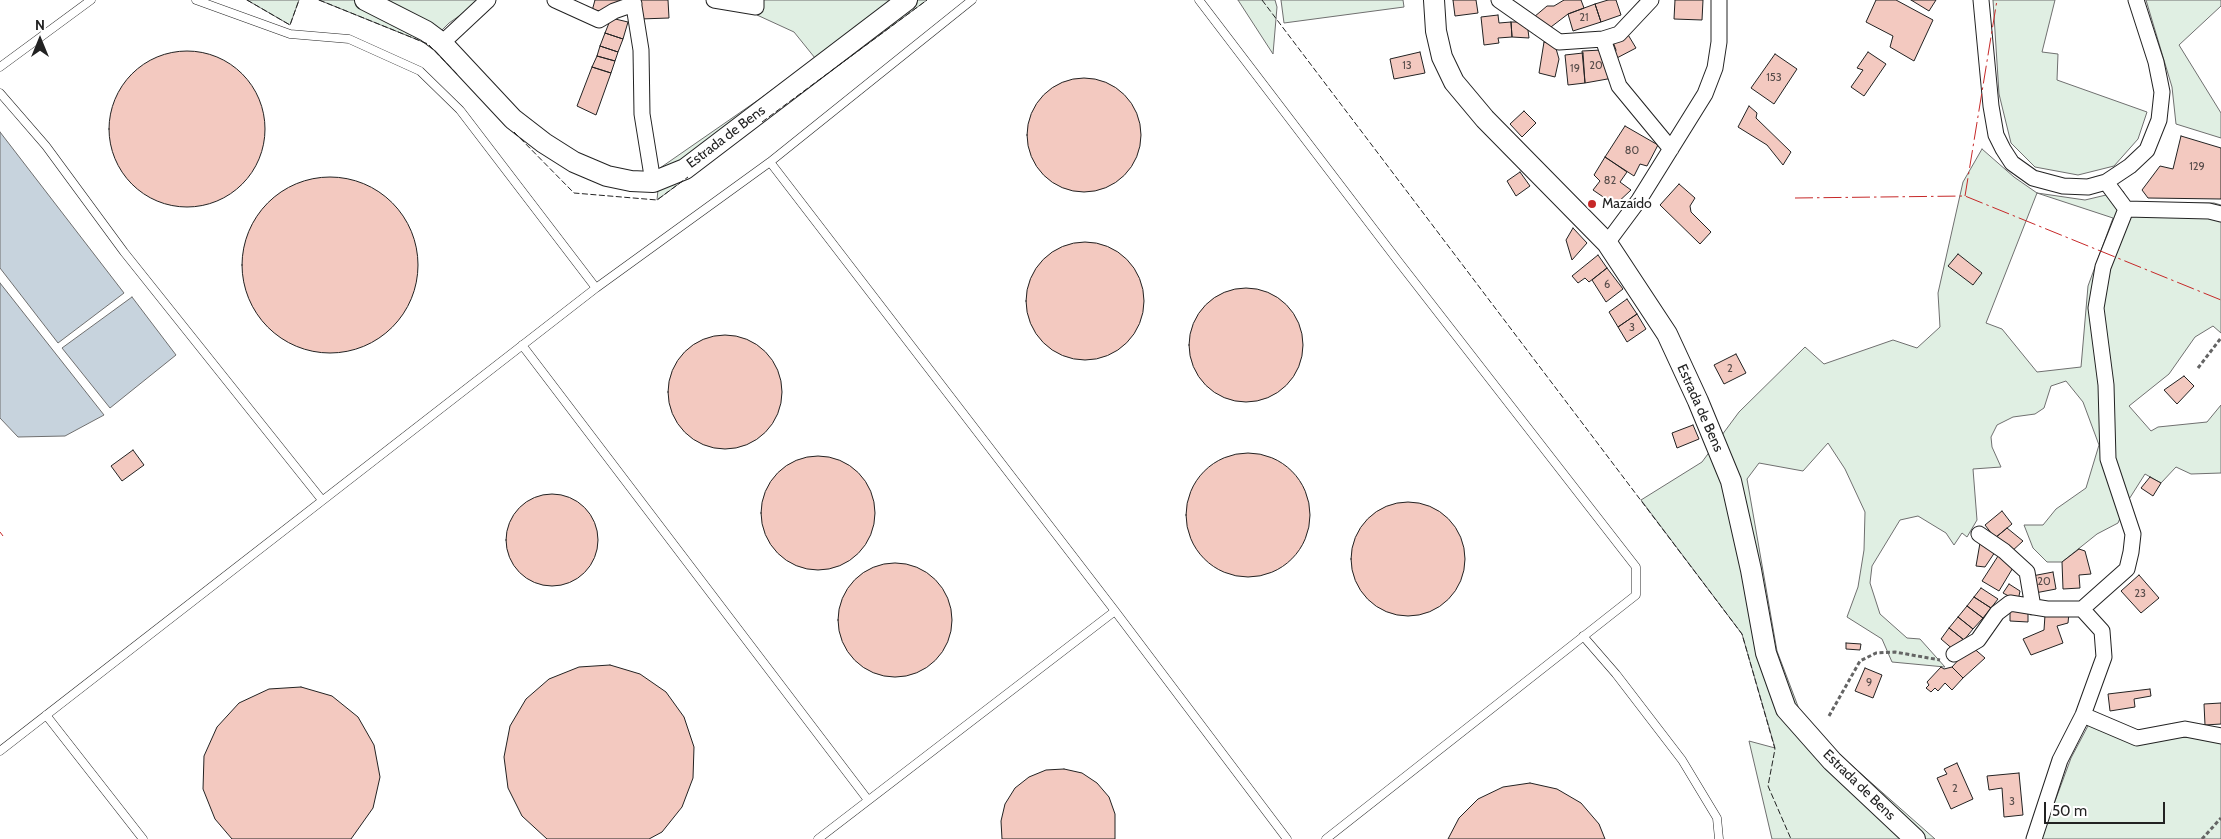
<!DOCTYPE html>
<meta charset="utf-8">
<style>
body{margin:0}
#map{position:relative;width:2221px;height:839px;overflow:hidden;background:#fff;font-family:Cabin,sans-serif}
canvas{display:block}
.north{position:absolute;left:15px;top:15px;width:50px;height:50px;-webkit-text-stroke:4px #fff;paint-order:stroke;rotate:0deg;font-size:14px;font-weight:700;line-height:20px;text-align:center;color:#222}
.north::after{content:'';display:block;margin:auto;width:18px;height:22px;background:#222;clip-path:polygon(50% 0,100% 100%,50% 72%,0 100%)}
.scale{position:absolute;left:2044px;top:802px;width:121px;height:22px;box-sizing:border-box;border:2px solid #222;border-top:0;padding-left:6px;font-size:15px;line-height:18px;white-space:nowrap;color:#222;-webkit-text-stroke:4px #fff;paint-order:stroke}
</style>
<div id="map">
<canvas width="2221" height="839"></canvas>
<div class="north">N</div>
<div class="scale">50 m</div>
</div>
<script>
const g = document.querySelector('canvas').getContext('2d');
g.lineJoin = 'round';
function fillPath(path, color) { g.fillStyle = color; g.fill(path, 'evenodd'); }
const toPath = rows => new Path2D(rows.map(r => 'M' + r).join(''));
function strokePath(path, color, width, dash) { g.strokeStyle = color; g.lineWidth = width; g.lineCap = dash ? 'butt' : 'round'; g.setLineDash(dash || []); g.stroke(path); }
function drawText(font, color, halo, rows, align = 'center') {
  g.font = font + ' Cabin,sans-serif'; g.lineWidth = 4; g.setLineDash([]); g.textBaseline = 'middle'; g.strokeStyle = halo; g.fillStyle = color; for (const [text, x, y, turn = 0] of rows) {
    g.save(); g.translate(x, y); g.rotate((+turn || 0) * Math.PI / 180); g.textAlign = isNaN(turn) ? turn : align; if (halo) g.strokeText(text, 0, 0); g.fillText(text, 0, 0); g.restore();
  }
}
const green = toPath([
 [247,0,299,0,290,25,247,0],
 [319,0,482,0,449,23,428,44,319,0],
 [760,0,927,0,657,200,660,168,761,98,815,58,794,32,757,15,760,0],
 [1238,0,1275,0,1277,7,1273,54,1238,0],
 [1281,0,1403,0,1404,7,1284,23,1281,0],
 [1993,0,2055,0,2042,52,2058,54,2057,80,2147,112,2138,139,2114,166,2078,175,2035,167,2011,143,1999,94,1993,0],
 [2146,0,2221,0,2221,6,2179,45,2221,113,2221,138,2176,124,2172,87,2146,0],
 [1982,149,2014,177,2037,193,2085,200,2123,191,2129,204,2214,203,2221,205,2221,333,2213,326,2195,337,2169,374,2129,406,2151,431,2158,427,2207,422,2221,405,2221,473,2191,474,2176,467,2161,483,2145,474,2126,504,2118,523,2097,534,2062,562,2047,562,2033,548,2024,525,2043,525,2056,509,2086,488,2099,445,2083,402,2066,381,2051,386,2044,408,2035,414,2013,417,1997,425,1991,437,1992,447,2001,467,1973,469,1977,520,1967,537,1962,533,1954,545,1946,533,1918,516,1900,520,1872,566,1870,583,1880,614,1907,638,1920,639,1945,667,1892,662,1882,639,1847,617,1858,587,1864,550,1865,512,1845,469,1828,443,1803,471,1759,463,1747,479,1777,651,1799,709,1832,748,1935,839,1772,839,1749,741,1775,748,1742,634,1641,500,1702,462,1739,412,1805,347,1824,364,1893,340,1917,348,1940,327,1938,293,1963,182,1982,149],
 [2037,193,2113,218,2088,286,2081,367,2037,372,2002,329,1986,323,2037,193],
 [2089,724,2114,736,2139,741,2170,737,2206,738,2221,741,2221,839,2041,839,2071,758,2089,724]
]);
const water = toPath([
 [0,132,124,293,58,343,0,268,0,132],
 [0,283,104,415,65,436,18,437,0,418,0,283],
 [132,297,176,355,110,408,62,348,132,297]
]);
const building = toPath([
 [595,0,628,0,609,10,592,11,595,0],
 [639,0,668,0,669,18,640,19,639,0],
 [1453,0,1476,0,1478,13,1455,16,1453,0],
 [1564,0,1581,0,1584,8,1568,14,1547,30,1534,17,1547,6,1554,6,1564,0],
 [1608,0,1616,0,1621,15,1601,22,1595,4,1608,0],
 [1675,0,1703,0,1702,20,1674,19,1675,0],
 [1876,0,1896,0,1933,20,1914,61,1890,47,1893,36,1866,22,1876,0],
 [1911,0,1936,0,1929,11,1911,0],
 [1595,4,1601,22,1573,31,1568,14,1595,4],
 [1498,15,1499,23,1511,22,1512,37,1498,38,1499,43,1484,45,1481,17,1498,15],
 [611,18,628,22,623,39,605,33,611,18],
 [1511,22,1527,22,1529,38,1512,37,1511,22],
 [605,33,623,39,618,52,600,46,605,33],
 [1627,33,1636,48,1613,60,1616,50,1613,42,1627,33],
 [1544,42,1555,45,1559,59,1555,77,1539,73,1544,42],
 [600,46,618,52,615,61,597,56,600,46],
 [1602,50,1613,78,1585,83,1582,51,1602,50],
 '109 129a78 78 0 1 1 156 0a78 78 0 1 1-156 0Z',
 [1420,52,1425,73,1394,79,1390,59,1420,52],
 [1868,52,1886,64,1864,96,1851,87,1863,70,1857,68,1868,52],
 [1583,53,1585,83,1568,85,1565,55,1583,53],
 [1775,54,1797,69,1774,104,1751,88,1775,54],
 [597,56,615,61,611,73,592,67,597,56],
 [592,67,611,73,596,115,577,106,592,67],
 '1027 135a57 57 0 1 1 114 0a57 57 0 1 1-114 0Z',
 [1749,106,1757,113,1756,118,1791,152,1783,165,1767,145,1738,127,1749,106],
 [1524,111,1536,123,1522,137,1510,124,1524,111],
 [1625,126,1658,145,1647,166,1640,164,1634,176,1605,157,1625,126],
 [2181,136,2221,148,2221,199,2148,198,2142,190,2160,166,2173,169,2181,136],
 [1605,157,1627,172,1620,182,1631,190,1615,205,1593,190,1600,181,1594,175,1605,157],
 [1520,172,1530,186,1516,196,1507,181,1520,172],
 '242 265a88 88 0 1 1 176 0a88 88 0 1 1-176 0Z',
 [1679,184,1695,198,1690,206,1691,212,1711,232,1700,244,1660,205,1679,184],
 [1573,228,1587,243,1572,260,1566,240,1573,228],
 '1026 301a59 59 0 1 1 118 0a59 59 0 1 1-118 0Z',
 [1958,254,1982,273,1973,285,1948,266,1958,254],
 [1598,255,1607,268,1589,282,1585,278,1578,283,1572,276,1598,255],
 [1607,268,1623,289,1606,302,1592,280,1607,268],
 '1189 345a57 57 0 1 1 114 0a57 57 0 1 1-114 0Z',
 [1627,299,1637,314,1618,327,1609,312,1627,299],
 [1637,314,1646,329,1627,342,1618,327,1637,314],
 '668 392a57 57 0 1 1 114 0a57 57 0 1 1-114 0Z',
 [1736,354,1746,373,1724,384,1714,365,1736,354],
 [2184,376,2194,386,2177,404,2164,390,2184,376],
 [1693,425,1699,439,1677,448,1672,433,1693,425],
 [133,450,144,465,122,481,111,466,133,450],
 '1186 515a62 62 0 1 1 124 0a62 62 0 1 1-124 0Z',
 '761 513a57 57 0 1 1 114 0a57 57 0 1 1-114 0Z',
 [2150,477,2161,483,2153,496,2141,488,2150,477],
 '506 540a46 46 0 1 1 92 0a46 46 0 1 1-92 0Z',
 '1351 559a57 57 0 1 1 114 0a57 57 0 1 1-114 0Z',
 [2002,511,2012,524,1995,538,1985,525,2002,511],
 [2007,528,2023,541,2011,552,1995,538,2007,528],
 [1980,543,1995,552,1985,567,1976,566,1980,543],
 [2079,549,2085,551,2091,574,2079,575,2080,588,2063,589,2062,562,2079,549],
 [2000,553,2014,566,1999,591,1982,581,2000,553],
 '838 620a57 57 0 1 1 114 0a57 57 0 1 1-114 0Z',
 [2053,572,2056,589,2035,593,2032,576,2053,572],
 [2139,575,2159,598,2141,613,2121,591,2139,575],
 [2009,584,2020,591,2018,601,2003,593,2009,584],
 [1981,588,1998,599,1991,608,1974,597,1981,588],
 [1974,597,1991,608,1983,618,1967,606,1974,597],
 [1967,606,1983,618,1973,629,1958,617,1967,606],
 [2010,611,2028,611,2028,622,2010,621,2010,611],
 [2069,613,2068,623,2057,626,2063,643,2031,655,2023,639,2044,630,2045,615,2069,613],
 [1958,617,1973,629,1964,640,1949,628,1958,617],
 [1949,628,1964,640,1955,651,1941,639,1949,628],
 [1846,643,1861,644,1860,650,1846,649,1846,643],
 [1971,646,1985,658,1963,678,1952,667,1971,646],
 [610,665,640,674,666,692,684,717,694,747,693,778,682,807,662,832,649,839,547,839,522,816,508,788,504,757,510,726,526,699,549,679,579,667,610,665],
 [1941,667,1944,669,1952,667,1963,678,1952,690,1945,683,1938,691,1935,688,1931,692,1926,688,1929,685,1927,682,1941,667],
 [1865,668,1882,675,1873,698,1855,691,1865,668],
 [301,687,332,696,358,717,374,745,380,777,373,808,351,839,232,839,215,819,203,789,204,756,217,727,239,703,269,689,301,687],
 [2150,689,2151,696,2134,699,2135,707,2110,711,2108,694,2150,689],
 [2221,703,2221,724,2205,725,2204,704,2221,703],
 [1957,763,1973,799,1951,809,1937,778,1947,774,1944,769,1957,763],
 [1064,769,1082,773,1097,783,1109,797,1115,814,1115,839,1002,839,1001,821,1005,804,1015,788,1029,777,1046,770,1064,769],
 [2019,773,2023,815,2004,817,2002,788,1989,790,1987,776,2019,773],
 [1530,783,1557,789,1581,803,1599,824,1605,839,1448,839,1459,818,1478,799,1503,787,1530,783]
]);
const path = toPath([
 [2198,368,2221,338],
 [1829,716,1860,661,1876,653,1895,652,1940,660],
 [2202,839,2221,818]
]);
const lane = toPath([
 [196,0,290,34,349,39,420,71,460,110,596,288],
 [1199,0,1398,261,1636,567,1636,595,1326,839],
 [0,67,91,0],
 [0,93,46,146,124,252,322,500],
 [770,162,1115,611,1287,839],
 [522,345,868,800],
 [1583,636,1616,674,1682,760,1717,818,1719,839],
 [46,715,143,839],
 [0,751,596,288,770,162,972,0],
 [818,839,1115,611]
]);
const street = toPath([
 [555,0,599,20,614,11,634,4],
 [633,0,641,50,642,114,653,182],
 [714,0,756,7,756,0],
 [1499,0,1559,42,1603,39,1619,34,1651,0],
 [1981,0,1991,106,1996,135,2003,149,2012,163,2033,178,2063,186,2088,187,2106,182,2130,166,2147,150,2159,120,2162,92,2156,62,2136,0],
 [1603,39,1619,86,1671,149],
 [442,43,488,0],
 [2106,182,2126,209],
 [1607,243,1639,200,1705,94,1715,68,1719,42,1719,0],
 [1979,534,2004,551,2027,572,2033,607],
 [1954,654,1978,640,1997,613,2010,603,2047,609,2082,609],
 [2083,715,2137,738,2185,729,2221,736],
 [2034,839,2060,760,2083,715,2104,657,2102,631,2082,609,2127,569,2131,552,2133,534,2108,459,2106,385,2096,308,2103,267,2126,209,2209,211,2221,214]
]);
const secondary = toPath([
 [365,0,426,31,442,43,513,119,544,143,574,162,607,176,631,181,653,182,685,169,907,0],
 [1434,0,1436,31,1442,57,1454,82,1485,119,1607,243,1667,334,1698,401,1731,481,1751,570,1766,653,1786,709,1832,761,1915,839]
]);
const fence = toPath([
 [247,0,290,25,299,0],
 [319,0,428,44,458,75],
 [1262,0,1742,634,1775,749,1768,786,1791,839],
 [762,122,927,0],
 [514,132,574,193,657,200,688,177]
]);
const power = toPath([
 [1965,196,1997,0],
 [1795,198,1965,196,2221,300],
 [0,532,3,536]
]);
const markers = [
 [1592,204,5,"#c62828"]
];
const numberNames = [
 ["21",1584,18],
 ["13",1407,66],
 ["20",1596,66],
 ["19",1575,69],
 ["153",1774,78],
 ["80",1632,151],
 ["129",2197,167],
 ["82",1610,181],
 ["6",1607,285],
 ["3",1632,328],
 ["2",1730,369],
 ["20",2044,582],
 ["23",2140,594],
 ["9",1869,683],
 ["2",1955,789],
 ["3",2012,802]
];
const streetNames = [
 ["Estrada de Bens",726,137,-37],
 ["Estrada de Bens",1700,408,66],
 ["Estrada de Bens",1859,785,44]
];
const poiNames = [
 ["Mazaído",1602,204]
];
fillPath(green, '#e0efe3');
strokePath(green, '#6f6f6f', 1);
fillPath(water, '#c7d3dd');
strokePath(water, '#6f6f6f', 1);
fillPath(building, '#f3c9c0');
strokePath(building, '#222', 1);
strokePath(lane, '#222', 9);
strokePath(street, '#222', 17);
strokePath(secondary, '#222', 22);
strokePath(path, '#646464', 3, [4, 2.5]);
strokePath(lane, '#fff', 8);
strokePath(street, '#fff', 15);
strokePath(secondary, '#fff', 20);
strokePath(fence, '#222', 1, [6, 2.5]);
strokePath(power, '#c62828', 1, [18, 4, 2.5, 4]);
for (const [x, y, r, color] of markers) { const dot = new Path2D(); dot.arc(x, y, r, 0, 2 * Math.PI); g.fillStyle = color; g.fill(dot); strokePath(dot, '#fff', 2); }
drawText('11px', '#564c4a', null, numberNames);
drawText('14px', '#222', '#fff', streetNames);
drawText('14px', '#222', '#fff', poiNames, 'left');
</script>
